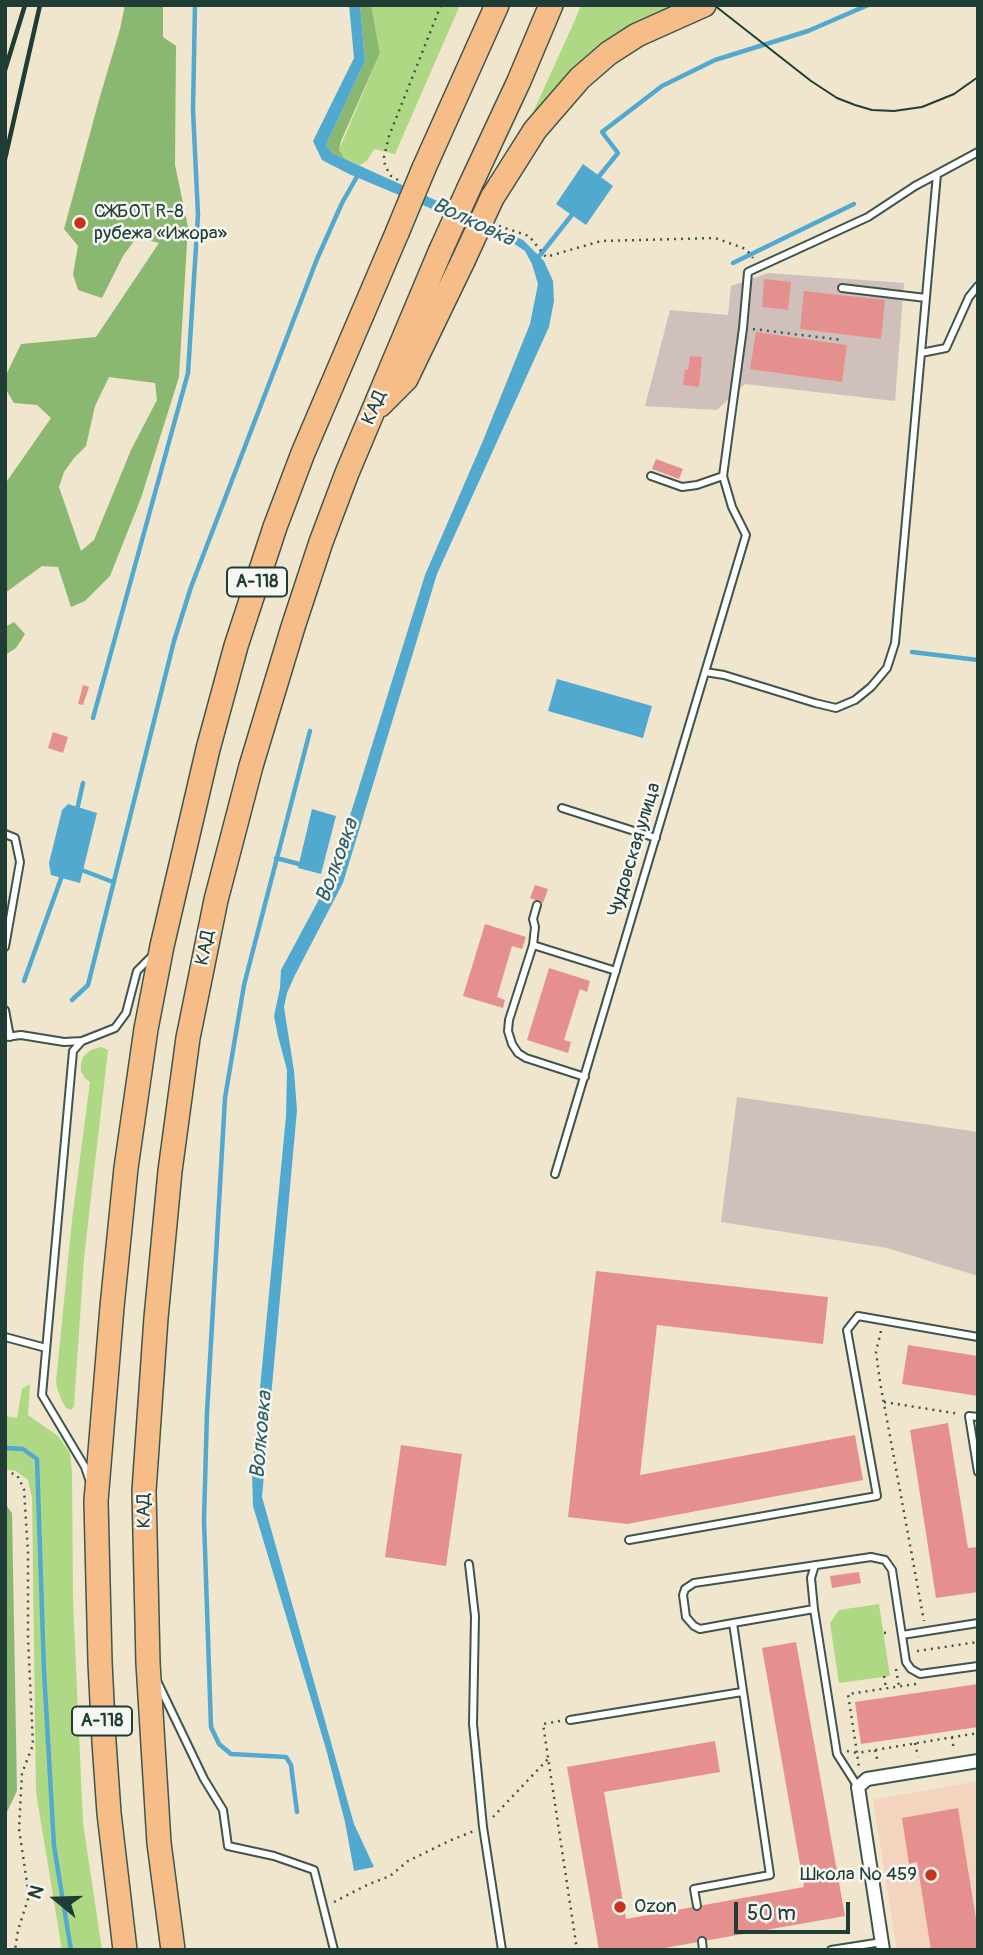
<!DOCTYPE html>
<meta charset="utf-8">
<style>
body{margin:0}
#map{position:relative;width:983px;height:1955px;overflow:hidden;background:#f0e5cd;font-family:Pangolin,sans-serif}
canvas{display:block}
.frame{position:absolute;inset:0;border:7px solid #1f3d34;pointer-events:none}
.north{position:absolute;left:21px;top:1864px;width:70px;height:70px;-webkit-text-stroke:5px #f6f6f2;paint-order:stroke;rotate:289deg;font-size:19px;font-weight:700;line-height:28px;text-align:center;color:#1f3d34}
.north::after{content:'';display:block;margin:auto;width:24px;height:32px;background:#1f3d34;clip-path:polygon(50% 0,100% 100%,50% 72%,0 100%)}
.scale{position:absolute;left:734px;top:1902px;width:116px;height:32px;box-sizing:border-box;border:4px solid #1f3d34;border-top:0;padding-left:9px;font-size:21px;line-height:24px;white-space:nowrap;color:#1f3d34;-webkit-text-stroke:5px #f6f6f2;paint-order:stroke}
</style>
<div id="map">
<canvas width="983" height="1955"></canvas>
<div class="frame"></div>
<div class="north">N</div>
<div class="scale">50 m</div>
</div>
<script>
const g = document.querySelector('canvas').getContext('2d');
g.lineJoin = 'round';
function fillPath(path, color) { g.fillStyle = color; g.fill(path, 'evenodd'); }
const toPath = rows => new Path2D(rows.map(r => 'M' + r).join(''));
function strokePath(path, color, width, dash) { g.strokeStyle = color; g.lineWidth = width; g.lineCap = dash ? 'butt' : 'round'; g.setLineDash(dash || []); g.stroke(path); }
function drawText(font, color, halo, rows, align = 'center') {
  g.font = font + ' Pangolin,sans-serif'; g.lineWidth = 5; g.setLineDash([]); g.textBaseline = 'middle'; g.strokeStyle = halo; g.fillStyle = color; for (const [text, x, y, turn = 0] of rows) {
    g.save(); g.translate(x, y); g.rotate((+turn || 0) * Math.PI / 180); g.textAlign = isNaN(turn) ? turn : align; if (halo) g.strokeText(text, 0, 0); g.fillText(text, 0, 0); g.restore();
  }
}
const built = toPath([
 [978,1781,978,1950,897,1950,873,1800]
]);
const industrial = toPath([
 [768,273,904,283,895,401,745,384,717,410,645,406,670,310,728,315,731,286],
 [737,1097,978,1132,978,1276,887,1248,721,1222]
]);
const green = toPath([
 [371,5,460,5,395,154,374,149,367,161,360,165,345,159,339,150,380,53],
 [581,5,692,5,530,119,575,20],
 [101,1047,108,1050,84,1258,74,1406,71,1410,66,1408,62,1401,57,1388,56,1382,72,1220,90,1082,85,1078,81,1071,81,1064,83,1057,91,1050],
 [30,1384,28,1415,58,1436,70,1453,72,1472,73,1600,83,1823,102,1950,62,1950,36,1792,32,1497,28,1480,16,1471,5,1469,5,1416,17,1418,22,1389],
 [879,1604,890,1676,839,1683,830,1623,839,1610]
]);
const forest = toPath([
 [125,5,163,5,163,37,176,46,175,165,188,227,179,377,141,498,110,576,85,601,71,607,58,567,42,566,5,593,5,484,51,418,37,405,14,403,5,388,5,377,21,344,96,337,159,243,137,237,123,256,102,298,78,290,73,274,78,246,64,229,99,100,120,29],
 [109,377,155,383,157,400,131,450,94,540,81,551,59,487,64,472,74,458,86,446,95,406],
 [360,5,371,5,380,53,341,141,339,150,345,159,332,153,326,145,365,61],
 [14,622,25,634,16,648,5,655,5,627],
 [5,1504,12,1513,17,1791,5,1816]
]);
const water = toPath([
 [349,5,360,5,365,61,326,145,332,153,345,159,523,240,544,261,553,281,554,301,549,327,437,574,343,883,295,975,287,993,284,1007,294,1071,297,1110,262,1497,354,1824,374,1867,354,1871,345,1822,326,1749,253,1506,252,1472,286,1116,287,1070,278,1036,274,1016,280,988,281,970,317,903,335,864,425,575,482,443,530,324,538,284,532,264,525,251,513,243,349,174,322,160,313,141,354,58],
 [583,164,613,186,586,225,556,204],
 [557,679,652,706,643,738,548,711],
 [68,804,97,813,80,883,51,875,49,863,62,810],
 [312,809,336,816,321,874,298,868]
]);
const stream = toPath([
 [596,180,618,153,602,132,662,86,715,60,808,31,868,5],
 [537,259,575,211],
 [733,263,854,204],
 [912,652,978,660],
 [93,718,188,373,198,215,193,110,195,5],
 [77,810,83,783],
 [276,858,299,864],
 [79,869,113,882],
 [24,981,63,873],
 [72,1000,88,985,174,641,191,587,317,259,342,203,359,173],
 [5,1448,23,1449,37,1459,44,1671,54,1846,71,1950],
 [297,1812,291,1765,286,1757,231,1754,219,1744,211,1727,204,1520,207,1412,225,1098,244,985,310,731]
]);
const building = toPath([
 [764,279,791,282,788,310,762,307],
 [804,291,885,300,881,339,800,329],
 [756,332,847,345,842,382,750,369],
 [690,356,702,357,699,387,683,385,685,370,688,370],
 [656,459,683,469,679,479,652,469],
 [83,685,89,687,83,705,78,704],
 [53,732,68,737,63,753,48,748],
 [535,885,548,889,543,903,530,898],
 [485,924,526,937,522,949,512,946,497,997,505,1000,503,1008,463,996],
 [549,968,590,981,587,992,580,989,564,1040,571,1042,568,1053,527,1040],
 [596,1271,828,1297,823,1344,657,1325,640,1475,855,1435,863,1480,627,1524,568,1517],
 [908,1345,978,1356,978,1396,902,1384],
 [948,1423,968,1548,978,1547,978,1592,936,1598,910,1430],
 [401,1445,462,1454,446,1566,385,1557],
 [859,1572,861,1583,832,1588,830,1576],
 [796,1642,845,1916,653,1950,599,1950,567,1767,715,1741,720,1772,604,1792,626,1919,804,1887,762,1648],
 [978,1684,978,1727,861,1744,855,1702],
 [958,1808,978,1931,978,1950,931,1950,917,1862,909,1864,902,1818]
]);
const path = toPath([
 [398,180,391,176,385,166,384,157,389,136,441,5],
 [499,226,529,236,546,257,601,241,715,238,746,249,753,258],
 [753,329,842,340],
 [881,1331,876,1352,880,1382,924,1621],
 [884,1402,960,1414],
 [5,1471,17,1475,24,1489,28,1553,28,1638,33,1745,22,1773,19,1829,29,1896,18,1930,15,1950],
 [884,1633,891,1632],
 [917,1651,978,1642],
 [896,1669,899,1686],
 [884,1676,886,1688],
 [916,1684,848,1694,857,1753,978,1733],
 [560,1721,543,1724,577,1950],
 [952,1737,954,1751],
 [915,1743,918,1757],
 [875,1750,878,1763],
 [847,1751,857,1753,859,1768],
 [493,1817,548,1759],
 [334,1902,369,1884,390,1876,408,1861,449,1841,474,1831]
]);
const lane = toPath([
 [842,288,926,298],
 [921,353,946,348,969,297,978,286],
 [651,476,682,487,697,485,723,476],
 [705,672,724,675,815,703,836,708,855,700,871,687,887,668,895,643,937,174],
 [562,808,656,838],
 [5,834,15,838,20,862,5,947],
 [533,945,535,927,533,919,537,905],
 [5,1010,10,1037],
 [5,1037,21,1035,64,1042,82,1041],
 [585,1077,526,1058,518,1053,512,1044,508,1031,509,1020,533,945,616,971],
 [555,1174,746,535,732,507,723,476,743,328,748,272,868,217,915,186,978,152],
 [5,1337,46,1348],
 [978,1417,969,1416,978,1472],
 [89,1479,85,1467,42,1395,73,1051,82,1041,115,1028,126,1013,137,971,152,956],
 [629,1540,877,1496,847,1330,858,1316,978,1337],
 [469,1564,475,1616,473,1724,483,1827,502,1950],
 [814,1609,811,1578,815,1565],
 [733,1623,700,1629,694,1626,686,1617,683,1595,685,1589,694,1583,871,1557,885,1560,892,1570,906,1662,911,1669,920,1674,978,1666],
 [902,1635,978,1623],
 [157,1681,204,1779,223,1810,228,1846,274,1856,314,1870,334,1950],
 [570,1720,742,1692],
 [697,1906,694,1889,770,1875,733,1623,814,1609,837,1754,858,1787],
 [702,1941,703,1950],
 [831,1950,882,1942]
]);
const street = toPath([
 [883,1950,858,1787,867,1779,978,1761]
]);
const highway = toPath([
 [424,168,497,5],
 [469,188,519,81,551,5],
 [492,198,535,130,580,78,609,53,637,35,704,5],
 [380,405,406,379,463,261],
 [125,1950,109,1813,104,1742,100,1662,96,1501,112,1307,126,1168,146,1029,162,946,208,749,236,646,275,527,303,453,397,233],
 [173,1950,159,1843,148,1663,144,1491,156,1318,170,1171,188,1038,216,900,251,766,293,627,321,542,347,473,440,252]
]);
const tram = toPath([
 [714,5,811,81,837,98,855,105,872,110,894,111,922,107,954,94,978,77]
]);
const rail = toPath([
 [5,70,25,5],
 [5,159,40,5]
]);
const highwayBridge = toPath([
 [397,233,424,168],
 [440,252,469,188],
 [463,261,492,198]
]);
const markers = [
 [80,223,7,"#c8321e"],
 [931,1875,7,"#c8321e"],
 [620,1907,7,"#c8321e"]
];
const shields = [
 [257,582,60],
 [102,1721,60]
];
const shieldNames = [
 ["А-118",257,582],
 ["А-118",102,1721]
];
const poiNames = [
 ["СЖБОТ R-8",94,212],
 ["рубежа «Ижора»",94,234],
 ["Школа № 459",917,1875,"right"],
 ["Ozon",634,1907]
];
const streetNames = [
 ["КАД",375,408,-67],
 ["Чудовская улица",635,850,-73],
 ["КАД",206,948,-79],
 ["КАД",145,1511,-91]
];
const waterNames = [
 ["Волковка",473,223,25],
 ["Волковка",338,861,-70],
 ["Волковка",262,1435,-85]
];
fillPath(built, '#f3d4bf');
fillPath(industrial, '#cfc0bb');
fillPath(green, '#aed883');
fillPath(forest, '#8ab871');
fillPath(water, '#52a9cf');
strokePath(stream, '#52a9cf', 4.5);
fillPath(building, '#e5908f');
strokePath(lane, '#3e564b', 10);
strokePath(street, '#3e564b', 16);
strokePath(highway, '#3e564b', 26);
strokePath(path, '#3e564b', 2.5, [2, 5]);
strokePath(lane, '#fff', 6);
strokePath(street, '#fff', 12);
strokePath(highway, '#f7bd88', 23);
strokePath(tram, '#1f3d34', 2);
strokePath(rail, '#1f3d34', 4.5);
strokePath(highwayBridge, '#3e564b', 26, []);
strokePath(highwayBridge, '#f7bd88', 23);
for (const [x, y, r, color] of markers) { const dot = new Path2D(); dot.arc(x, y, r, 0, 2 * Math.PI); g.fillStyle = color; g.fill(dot); strokePath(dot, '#f6f6f2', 2.5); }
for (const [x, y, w] of shields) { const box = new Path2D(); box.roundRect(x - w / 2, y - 14.5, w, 29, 5); g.fillStyle = '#f6f6f2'; g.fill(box); strokePath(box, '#1f3d34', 2); }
drawText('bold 18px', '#1f3d34', null, shieldNames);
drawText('19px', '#1f3d34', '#f6f6f2', poiNames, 'left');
drawText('19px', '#1f3d34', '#f6f6f2', streetNames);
drawText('italic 21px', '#2e5d62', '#f6f6f2', waterNames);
</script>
